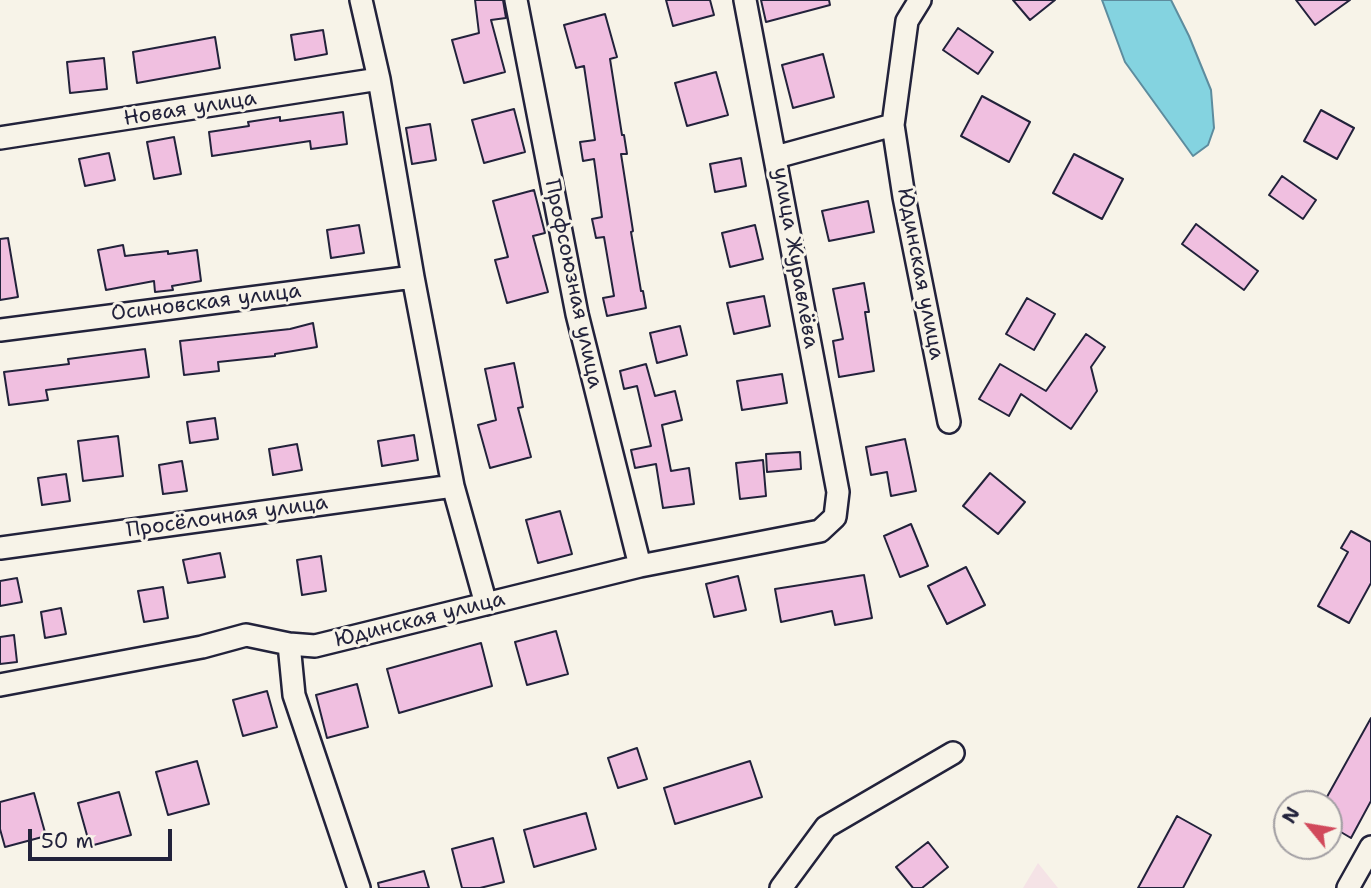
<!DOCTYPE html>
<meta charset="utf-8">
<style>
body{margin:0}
#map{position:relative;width:1371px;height:888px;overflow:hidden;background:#f7f3e8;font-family:"Shantell Sans",sans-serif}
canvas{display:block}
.north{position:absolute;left:1273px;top:790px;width:70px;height:70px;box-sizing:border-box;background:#f7f3e8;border:2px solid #a29fa3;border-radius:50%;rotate:300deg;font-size:19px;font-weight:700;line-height:28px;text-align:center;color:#22223b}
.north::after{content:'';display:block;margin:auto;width:24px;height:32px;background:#d1495b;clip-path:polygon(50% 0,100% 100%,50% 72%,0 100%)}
.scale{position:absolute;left:28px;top:829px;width:144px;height:32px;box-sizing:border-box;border:4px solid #22223b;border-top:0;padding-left:9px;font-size:21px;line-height:24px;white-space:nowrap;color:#22223b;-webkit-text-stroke:5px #f7f3e8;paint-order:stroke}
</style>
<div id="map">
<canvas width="1371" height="888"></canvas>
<div class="north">N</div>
<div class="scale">50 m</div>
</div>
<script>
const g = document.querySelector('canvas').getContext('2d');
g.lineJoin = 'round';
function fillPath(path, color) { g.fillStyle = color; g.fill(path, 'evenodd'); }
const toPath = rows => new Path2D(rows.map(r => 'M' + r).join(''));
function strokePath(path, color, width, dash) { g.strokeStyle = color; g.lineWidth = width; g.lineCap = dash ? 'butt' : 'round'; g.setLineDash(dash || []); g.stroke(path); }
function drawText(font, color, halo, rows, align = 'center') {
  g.font = font + ' "Shantell Sans",sans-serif'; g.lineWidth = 6; g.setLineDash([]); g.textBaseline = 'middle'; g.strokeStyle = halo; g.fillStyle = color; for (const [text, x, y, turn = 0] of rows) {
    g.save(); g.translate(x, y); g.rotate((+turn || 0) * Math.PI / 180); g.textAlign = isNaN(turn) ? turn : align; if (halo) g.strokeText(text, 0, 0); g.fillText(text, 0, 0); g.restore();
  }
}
const built = toPath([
 [1038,863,1058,888,1023,888]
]);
const water = toPath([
 [1102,0,1171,0,1189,36,1211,90,1214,128,1208,145,1193,156,1125,62,1102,0]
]);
const building = toPath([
 [475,0,503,0,506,18,491,20,505,72,464,83,452,40,479,33,475,0],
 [666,0,710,0,714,15,673,26,666,0],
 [761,0,829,0,830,5,766,22,761,0],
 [1013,0,1055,0,1030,20,1013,0],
 [1296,0,1350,0,1315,25,1296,0],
 [605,14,617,57,610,59,622,135,624,135,627,154,621,154,633,231,631,232,641,291,643,291,646,308,607,316,603,298,614,296,604,237,596,238,592,219,602,217,594,159,583,161,580,142,595,140,584,66,576,68,564,25,605,14],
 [958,28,993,52,978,74,943,50,958,28],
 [323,30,327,54,295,60,291,35,323,30],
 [215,37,220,68,137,83,133,52,215,37],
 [823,54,834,97,793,108,782,65,823,54],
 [104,58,107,89,70,93,67,62,104,58],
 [716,72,728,115,687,126,675,83,716,72],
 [982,96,1030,122,1009,162,961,136,982,96],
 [514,109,525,152,484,163,472,120,514,109],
 [1321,110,1354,128,1337,159,1304,141,1321,110],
 [343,112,347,144,311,149,310,141,212,156,209,132,249,126,248,122,280,117,280,121,343,112],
 [430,124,436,160,412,164,406,128,430,124],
 [174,137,181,174,154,179,147,142,174,137],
 [109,153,115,180,85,186,79,159,109,153],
 [1074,154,1123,179,1102,219,1053,193,1074,154],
 [741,158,746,186,715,192,710,164,741,158],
 [1282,176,1316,200,1303,219,1269,195,1282,176],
 [534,190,545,233,533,236,548,292,507,303,495,260,508,257,493,201,534,190],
 [868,201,874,232,829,241,822,211,868,201],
 [1196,224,1258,271,1244,290,1182,244,1196,224],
 [359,225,364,253,331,258,327,230,359,225],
 [755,225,763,259,730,267,722,233,755,225],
 [8,238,18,297,0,300,0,239,8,238],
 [123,245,125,256,168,251,168,254,197,250,201,281,172,286,173,290,155,292,154,281,106,290,98,250,123,245],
 [864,283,869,312,865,312,874,371,839,377,833,341,843,339,833,289,864,283],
 [764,296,770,326,734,334,727,303,764,296],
 [1027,298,1055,314,1034,350,1006,334,1027,298],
 [313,323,317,347,275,354,275,356,218,362,219,371,184,375,180,341,290,329,313,323],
 [680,326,687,355,657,363,650,333,680,326],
 [1086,334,1105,347,1091,367,1097,391,1071,429,1021,394,1009,416,979,399,1000,364,1046,391,1086,334],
 [145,349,149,377,46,390,48,400,9,405,4,372,69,364,68,359,145,349],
 [514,363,523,407,518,408,531,457,490,468,478,425,496,420,485,369,514,363],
 [646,364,655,396,675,391,682,420,662,425,671,471,689,468,694,504,663,508,656,464,635,468,631,450,651,446,637,386,624,389,620,371,646,364],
 [782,374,787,403,742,410,737,381,782,374],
 [215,418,218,439,190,443,187,422,215,418],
 [414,435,418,460,382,466,378,441,414,435],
 [118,436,123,476,83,481,78,441,118,436],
 [905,439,916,491,891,496,887,472,871,475,866,447,905,439],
 [297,444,302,470,273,475,269,449,297,444],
 [800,452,801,469,767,472,766,454,800,452],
 [763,460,766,496,740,499,736,463,763,460],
 [182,461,187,491,163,494,159,465,182,461],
 [990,473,1025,502,998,534,963,506,990,473],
 [66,474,70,501,42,505,38,478,66,474],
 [560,511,572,554,538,563,526,520,560,511],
 [911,524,928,566,900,577,884,536,911,524],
 [1351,531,1371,542,1371,583,1349,623,1318,606,1348,552,1341,548,1351,531],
 [220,553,225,577,188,583,183,560,220,553],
 [321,556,326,591,302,595,297,560,321,556],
 [966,567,985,605,947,624,928,586,966,567],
 [864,575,872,618,835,625,832,611,781,622,775,589,864,575],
 [738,576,746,610,714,617,706,584,738,576],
 [17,578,22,602,0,606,0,581,17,578],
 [163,587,168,618,144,622,138,591,163,587],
 [61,608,66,634,45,638,41,612,61,608],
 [556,631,568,674,527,685,515,642,556,631],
 [14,635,17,662,0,664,0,637,14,635],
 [481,643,492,686,399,713,387,669,481,643],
 [357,684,368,727,327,738,316,695,357,684],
 [267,691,277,727,243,736,233,700,267,691],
 [1371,718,1371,801,1351,838,1329,825,1329,804,1323,804,1371,718],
 [637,748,647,779,618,788,608,758,637,748],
 [197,761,209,804,168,815,156,772,197,761],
 [750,761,762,797,675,824,664,788,750,761],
 [119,792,131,835,90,846,78,803,119,792],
 [34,793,46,836,5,847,0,829,0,802,34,793],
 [586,813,596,849,534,867,524,830,586,813],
 [1177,816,1211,835,1183,888,1138,888,1177,816],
 [493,838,504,882,480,888,462,888,452,849,493,838],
 [928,842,948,867,922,888,913,888,896,867,928,842],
 [424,871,429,888,379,888,378,883,424,871]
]);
const minor = toPath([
 [361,0,379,79,413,277,453,486,486,604],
 [516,0,577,314,640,566],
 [893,125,904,197,949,422],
 [0,138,379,79],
 [776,157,893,125,907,21,920,0],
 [0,330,413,277],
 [0,548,453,486],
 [289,644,294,695,359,888],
 [0,685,202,647,246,635,289,644,315,646,640,566,820,531,835,517,838,492,745,0],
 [781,888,826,827,953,753],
 [1348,888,1371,847]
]);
const streetNames = [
 ["Новая улица",190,109,-9],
 ["улица Журавлёва",795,258,80],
 ["Юдинская улица",920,274,79],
 ["Профсоюзная улица",573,284,78],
 ["Осиновская улица",206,303,-7],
 ["Просёлочная улица",227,517,-8],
 ["Юдинская улица",420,620,-14]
];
fillPath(built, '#f5e3e6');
fillPath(water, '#84d3e0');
strokePath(water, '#5d8c9e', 2);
fillPath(building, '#f0bfe0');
strokePath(building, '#22223b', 2);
strokePath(minor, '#22223b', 26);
strokePath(minor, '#f7f3e8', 21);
drawText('21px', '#22223b', '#f7f3e8', streetNames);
</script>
